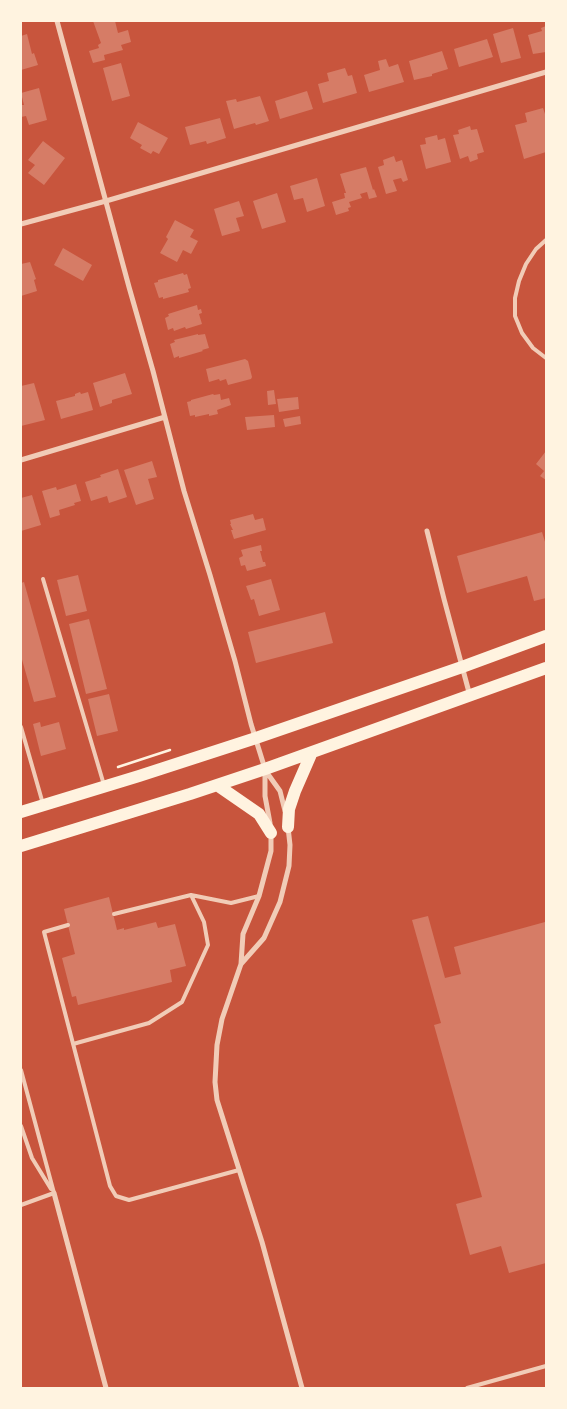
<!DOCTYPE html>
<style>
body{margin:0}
#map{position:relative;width:567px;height:1409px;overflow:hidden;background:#c8553d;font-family:Karla,sans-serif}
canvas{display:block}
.frame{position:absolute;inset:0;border:22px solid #fff3e0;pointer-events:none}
</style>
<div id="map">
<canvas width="567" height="1409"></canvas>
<div class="frame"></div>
</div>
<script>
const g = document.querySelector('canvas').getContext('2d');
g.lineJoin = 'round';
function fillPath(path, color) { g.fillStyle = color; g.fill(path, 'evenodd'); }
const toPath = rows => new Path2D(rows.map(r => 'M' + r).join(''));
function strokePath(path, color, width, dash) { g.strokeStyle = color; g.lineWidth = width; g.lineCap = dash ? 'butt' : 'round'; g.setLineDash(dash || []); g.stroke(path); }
const building = toPath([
 [93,21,115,21,118,33,128,30,131,42,121,45,123,50,104,55,105,60,93,63,89,51,99,48,98,45,101,43],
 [546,26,546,52,533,54,528,35,542,31,541,28],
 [513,28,521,58,501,63,493,34],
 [27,34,32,54,34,53,38,65,21,70,21,36],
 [487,39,493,57,459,67,454,49],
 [442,51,448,69,432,74,432,76,414,80,409,61],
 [386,59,389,67,398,64,404,82,369,92,364,75,380,70,378,61],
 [121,63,130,96,112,101,103,68],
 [345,68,348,76,352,75,357,93,323,103,318,84,329,81,327,73],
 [39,88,47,120,29,125,26,116,21,117,21,105,24,105,21,93],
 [307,91,313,109,280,119,275,101],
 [260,96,269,121,256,125,255,123,234,129,226,101,236,99,237,102],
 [543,108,546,117,546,152,524,159,515,125,527,122,525,113],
 [220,118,226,138,207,144,206,141,190,145,185,127],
 [138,122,168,138,159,154,153,151,151,154,140,148,142,145,130,138],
 [470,126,471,130,477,129,484,152,477,154,478,159,470,162,468,156,460,159,453,135,459,134,458,130],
 [437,135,438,140,445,138,451,162,426,169,420,145,426,144,425,138],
 [43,141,65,158,44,185,28,173,35,165,28,160],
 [394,156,396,162,402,160,408,180,403,182,401,178,393,180,397,191,386,194,378,167,384,165,383,160],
 [366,167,373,190,374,189,377,197,369,199,367,192,360,194,362,198,349,202,351,207,348,208,349,211,336,215,332,202,345,198,344,193,346,193,340,174],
 [317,178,325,206,307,212,303,198,294,200,290,186],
 [277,193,286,222,262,229,253,201],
 [239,201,244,216,236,218,240,231,222,236,214,209],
 [175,220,194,230,190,237,198,241,191,254,183,250,177,262,160,253,168,239,166,237],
 [63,248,92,265,83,281,54,265],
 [30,262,36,279,34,280,37,291,21,296,21,264],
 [183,273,184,275,187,274,191,288,188,289,189,292,163,299,163,297,159,298,154,283,158,282,158,280],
 [197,305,198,310,201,309,202,313,199,314,202,324,186,329,185,327,174,331,173,328,168,330,165,318,169,316,168,314],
 [198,334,198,335,205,334,209,348,202,350,203,351,179,358,179,356,174,358,170,344,175,342,174,340],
 [245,359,248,361,252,377,251,379,228,385,226,379,220,381,219,379,209,382,206,369],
 [125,373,132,394,112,400,112,403,100,407,93,383],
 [34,383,45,420,21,426,21,386],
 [274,390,276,404,268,405,267,391],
 [80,392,81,394,88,392,93,410,61,419,56,401,75,396,75,394],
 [213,394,214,395,220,394,221,400,229,398,231,405,217,410,218,414,209,416,209,414,195,417,195,415,190,416,187,402,191,401,191,400],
 [298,397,299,409,279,412,277,399],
 [274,415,275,427,247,430,245,417],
 [300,416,301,424,285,427,283,419],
 [546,451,546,480,540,476,544,471,536,464],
 [152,461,157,477,148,479,154,499,136,505,124,470],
 [118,469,127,497,109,503,107,496,91,501,85,482,101,477,100,475],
 [76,484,81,501,74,503,75,505,59,510,60,515,50,518,42,491,56,487,57,490],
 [32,495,41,525,21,531,21,498],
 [253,514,255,520,263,518,266,530,234,539,231,530,233,530,230,524,231,524,230,520],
 [542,532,546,545,546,598,534,601,527,576,467,593,457,556],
 [261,545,262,551,260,551,263,562,265,562,266,566,247,571,245,565,241,566,239,558,243,556,241,550],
 [78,575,87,611,66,616,57,580],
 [271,579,280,610,259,616,254,599,251,600,246,586],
 [24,582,56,697,34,702,21,656,21,583],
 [325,612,333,643,256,663,248,632],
 [89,619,107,689,86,694,69,624],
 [109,694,118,731,97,736,88,699],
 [40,722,41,727,59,722,66,749,41,756,33,724],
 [109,897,117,930,124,928,124,930,156,922,158,928,175,924,186,966,170,970,172,982,78,1005,76,996,72,997,62,958,75,954,64,909],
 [428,916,445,978,461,974,454,947,545,922,546,1263,509,1273,501,1246,470,1255,456,1204,482,1197,434,1025,441,1023,412,920]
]);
const path = toPath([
 [118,767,170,750]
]);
const service = toPath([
 [546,240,536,249,526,264,519,281,515,298,515,316,522,333,533,348,546,358],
 [43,579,104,785],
 [21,727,43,804],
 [114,914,191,895,231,903,259,896],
 [68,925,44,932,110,1186,116,1196,129,1200,239,1170],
 [73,1044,149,1023,182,1002,208,945,204,922,191,895],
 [21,1070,54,1193],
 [21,1126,32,1158,51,1189],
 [21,1205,54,1193],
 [467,1388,546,1366]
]);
const minor = toPath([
 [57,21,129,287,153,371,184,491,210,575,235,661,251,724,265,769,265,796,270,823],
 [21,224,106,201,546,72],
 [21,460,165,417],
 [427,531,444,599,470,696],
 [265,770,280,791,285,811],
 [271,834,271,851,259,896,243,934,241,964,222,1019,217,1045,215,1082,217,1100,262,1242,302,1388],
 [241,964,264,938,280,902,289,866,290,845,288,827],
 [54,1193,106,1388]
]);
const primary = toPath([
 [217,785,259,814,271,833],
 [21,812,139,776,256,738,462,667,546,636],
 [288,827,289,809,295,791,312,752],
 [21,846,190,794,265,769,546,668]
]);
fillPath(building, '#d67c66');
strokePath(path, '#fff3e0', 2.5);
strokePath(service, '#f1ccb7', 4);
strokePath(minor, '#f1ccb7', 5);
strokePath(primary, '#fff3e0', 12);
</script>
